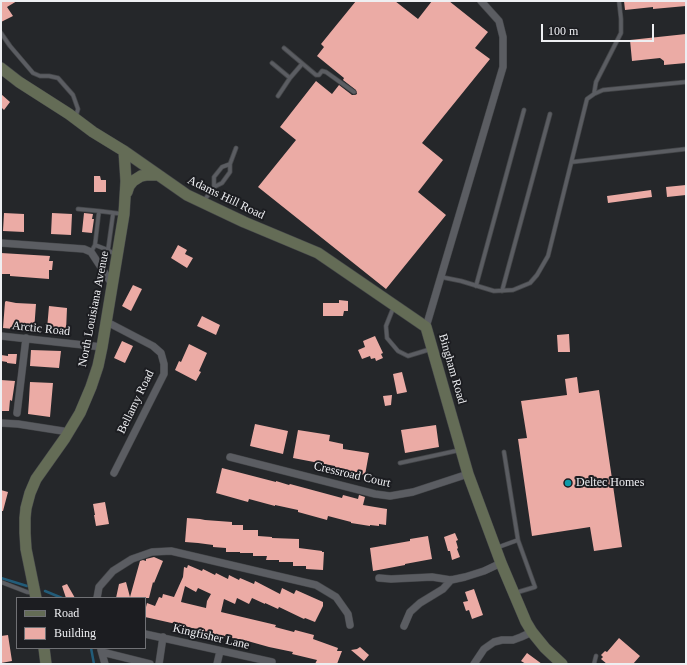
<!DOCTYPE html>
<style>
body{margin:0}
#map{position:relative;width:687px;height:665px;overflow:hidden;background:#25272a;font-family:"Times New Roman",serif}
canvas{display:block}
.frame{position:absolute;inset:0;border:2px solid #eeeff2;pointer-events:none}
.legend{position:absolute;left:16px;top:597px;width:130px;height:52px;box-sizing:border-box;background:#1c1d21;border:1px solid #707175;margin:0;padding:5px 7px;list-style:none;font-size:12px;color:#eeeff2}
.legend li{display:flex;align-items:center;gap:8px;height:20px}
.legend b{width:20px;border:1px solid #707175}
.scale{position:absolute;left:541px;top:24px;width:113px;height:18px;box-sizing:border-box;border:2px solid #eeeff2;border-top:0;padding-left:5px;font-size:12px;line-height:14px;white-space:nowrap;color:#eeeff2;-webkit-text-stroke:3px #1c1d21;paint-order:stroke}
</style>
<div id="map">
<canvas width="687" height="665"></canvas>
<div class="frame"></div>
<ul class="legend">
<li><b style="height:5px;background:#646c56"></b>Road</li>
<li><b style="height:11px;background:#ebaba5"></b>Building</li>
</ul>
<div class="scale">100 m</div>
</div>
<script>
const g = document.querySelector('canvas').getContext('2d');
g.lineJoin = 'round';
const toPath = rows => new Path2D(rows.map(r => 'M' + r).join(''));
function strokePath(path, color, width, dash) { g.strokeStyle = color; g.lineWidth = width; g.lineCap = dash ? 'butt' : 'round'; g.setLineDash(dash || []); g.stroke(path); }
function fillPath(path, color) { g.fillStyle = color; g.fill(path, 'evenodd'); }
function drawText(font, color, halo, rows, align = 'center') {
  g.font = font + ' "Times New Roman",serif'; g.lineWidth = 4; g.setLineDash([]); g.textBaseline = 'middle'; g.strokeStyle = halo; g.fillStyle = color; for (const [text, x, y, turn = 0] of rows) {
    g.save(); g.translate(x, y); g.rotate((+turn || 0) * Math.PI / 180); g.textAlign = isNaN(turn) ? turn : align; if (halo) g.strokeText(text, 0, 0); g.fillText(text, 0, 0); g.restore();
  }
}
const stream = toPath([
 [1,578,27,586],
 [45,591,62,598],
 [91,648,94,664]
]);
const building = toPath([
 [1,1,17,1,7,7,13,16,1,22],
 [356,1,395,1,418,19,432,1,449,1,488,32,475,48,490,59,422,143,443,160,418,192,446,215,386,289,258,187,296,140,280,127,316,81,332,94,339,85,352,95,355,95,357,94,356,90,343,80,344,78,317,56,324,47,321,44],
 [624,1,686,1,686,6,653,9,653,7,625,10],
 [686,34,686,63,664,65,664,61,660,58,632,61,630,40],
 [1,94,10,102,4,110,1,107],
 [94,176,100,176,101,180,106,180,106,192,94,192],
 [686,185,686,195,667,197,666,187],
 [651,190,652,197,608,203,607,196],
 [4,213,24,214,24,232,3,231],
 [52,213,72,214,71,235,51,234],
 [84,213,93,214,92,219,94,219,92,233,82,232],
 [178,245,187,250,185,254,193,258,187,268,171,258],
 [1,253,50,256,49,261,53,261,52,270,49,270,49,279,10,276,10,274,1,274],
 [133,285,142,289,131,311,122,306],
 [339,300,348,301,348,311,344,311,343,316,323,316,323,303,339,303],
 [6,301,16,303,36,304,34,331,3,328,5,302],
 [49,306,67,308,66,331,47,329],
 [202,316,220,325,216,335,197,326],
 [569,334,570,352,558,352,557,335],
 [375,336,383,353,381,354,383,358,376,361,375,358,371,359,370,356,362,359,358,350,365,347,363,341],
 [122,341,133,346,125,363,114,358],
 [189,344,207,353,199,371,201,372,196,381,175,370,179,361,181,362],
 [31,350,61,351,59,368,30,366],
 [8,354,17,354,16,364,7,363,7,362,1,361,1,355,8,356],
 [402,372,407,392,397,394,393,374],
 [577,377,579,393,599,390,622,547,594,551,590,527,532,536,518,439,527,438,521,401,567,395,565,379],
 [1,380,15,381,12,401,10,400,9,411,1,411],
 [30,382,53,383,50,417,28,414,29,400],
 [392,395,391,405,385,406,383,396],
 [255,424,288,431,283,454,250,446],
 [436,425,439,447,405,453,401,430],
 [298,430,330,435,329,441,343,444,343,449,369,453,365,475,347,472,348,470,335,468,335,466,293,458],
 [222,468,276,482,276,481,289,485,290,484,342,498,343,495,358,499,359,495,365,497,363,505,387,509,386,525,379,524,379,526,370,525,370,526,351,523,351,522,328,516,327,520,298,512,298,510,275,505,275,506,249,499,248,502,216,493],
 [1,490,8,492,3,511,1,511],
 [105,502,109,524,96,526,94,515,95,515,93,504],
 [187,518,200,519,205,520,232,522,232,525,243,525,243,530,258,530,258,536,272,537,272,538,299,539,299,548,322,551,322,552,324,552,323,570,306,569,306,566,293,566,293,562,279,562,279,560,266,560,267,556,253,556,253,553,240,553,240,552,226,552,226,548,213,547,213,545,198,543,185,542],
 [455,533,458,540,456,541,458,548,457,549,460,557,452,560,450,551,448,551,444,537],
 [428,536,432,559,405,564,405,565,373,571,370,548,410,541,410,539],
 [154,557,163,561,154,583,153,582,149,598,116,598,119,584,126,582,130,597,140,561,143,560,146,561,146,559],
 [188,565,202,571,203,569,215,575,216,573,228,579,229,575,239,580,240,578,254,584,255,581,280,594,282,588,294,594,296,590,323,602,323,606,315,622,305,618,304,619,279,607,278,609,265,603,265,604,252,598,249,604,237,598,235,604,224,599,221,612,276,625,275,627,294,632,295,630,314,635,313,639,338,648,337,651,342,651,337,664,315,664,317,660,292,654,293,652,269,647,244,640,243,640,216,635,185,626,145,617,145,611,147,603,155,606,159,597,162,598,163,594,174,597,183,577,184,567,187,568],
 [185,586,196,592,198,588,211,594,207,601,206,608,181,602],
 [67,584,75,598,66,598,62,586],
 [474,589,483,615,472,619,469,610,466,611,463,602,468,601,465,592],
 [8,635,12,661,1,663,1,636],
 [619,638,640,656,633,664,607,664,601,659,603,657,601,655,605,651,607,652],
 [360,647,369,655,364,661,351,650,357,649],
 [527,653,542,664,526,664,521,661]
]);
const lane = toPath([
 [1,33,10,46,33,73,40,76,49,76,58,78,73,95,78,109,76,116],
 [284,48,316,75,319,75,322,71,326,72,354,92],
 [272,63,290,78,278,96],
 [290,78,302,64],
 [594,94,596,82,621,33,621,19,619,1],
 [572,162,686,149],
 [230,164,236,148],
 [203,202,214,187,222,183,230,172,230,164,222,167,214,177,214,187],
 [78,209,99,211],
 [95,245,99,211,123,214],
 [108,250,113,214],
 [91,252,95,245,108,250,116,255],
 [441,277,461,281,494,291,513,290,530,283,537,275,548,256,587,99,594,94,603,90,686,82],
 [476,286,524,110],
 [502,291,550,114],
 [394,306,386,326,387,338,398,351,408,356,431,349],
 [504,452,518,540],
 [400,463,460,450],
 [496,548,518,540,535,587,515,593],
 [1,582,27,592,34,593],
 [594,664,596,656]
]);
const street = toPath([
 [1,243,84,249,91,252,112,284],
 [107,322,153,346,161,353,164,364,164,374,114,473],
 [426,327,503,67,503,37,499,21,481,1],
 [1,336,102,347],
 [17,413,26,338],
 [1,423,18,424,69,432],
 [230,457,375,494,390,496,413,492,468,474],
 [379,578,391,579,432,577,451,580,465,577,484,571,501,563],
 [97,598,99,587,113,571,132,559,152,552,171,551,316,585,336,597,348,614,350,625],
 [404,626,410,612,420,603,443,589,451,580],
 [145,634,272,662,271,664],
 [101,650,105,664],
 [102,652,150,664],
 [159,664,163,637],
 [217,664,220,651],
 [474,664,484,649,494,642,502,640,513,640,521,637,532,632]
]);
const secondary = toPath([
 [1,68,19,82,69,114,93,132,124,151,187,195,244,222,318,253,426,327,468,474,501,563,526,622,532,632,545,648,562,664],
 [127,192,129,186,133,181,141,176,146,175,158,175],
 [36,598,26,549,25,533,25,518,26,508,30,493,36,479,65,438,80,413,91,387,98,366,102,347,124,214,126,181,124,151],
 [44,648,46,664]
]);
const markers = [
 [568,483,4,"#0f9aa8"]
];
const streetNames = [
 ["Adams Hill Road",226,198,26],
 ["North Louisiana Avenue",94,309,-79],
 ["Arctic Road",41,329,6],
 ["Bingham Road",452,369,74],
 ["Bellamy Road",136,402,-64],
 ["Cressroad Court",352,475,13],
 ["Kingfisher Lane",211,637,13]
];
const poiNames = [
 ["Deltec Homes",576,483]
];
strokePath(stream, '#225c79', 2.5);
fillPath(building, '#ebaba5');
strokePath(lane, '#444649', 5);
strokePath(street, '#444649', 8);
strokePath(secondary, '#444649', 12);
strokePath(lane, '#5b5d62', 3.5);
strokePath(street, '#5b5d62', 7);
strokePath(secondary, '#646c56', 11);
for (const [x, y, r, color] of markers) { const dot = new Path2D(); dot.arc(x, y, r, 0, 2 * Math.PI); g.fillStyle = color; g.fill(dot); strokePath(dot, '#1c1d21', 1.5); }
drawText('12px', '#eeeff2', '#1c1d21', streetNames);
drawText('12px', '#eeeff2', '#1c1d21', poiNames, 'left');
</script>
